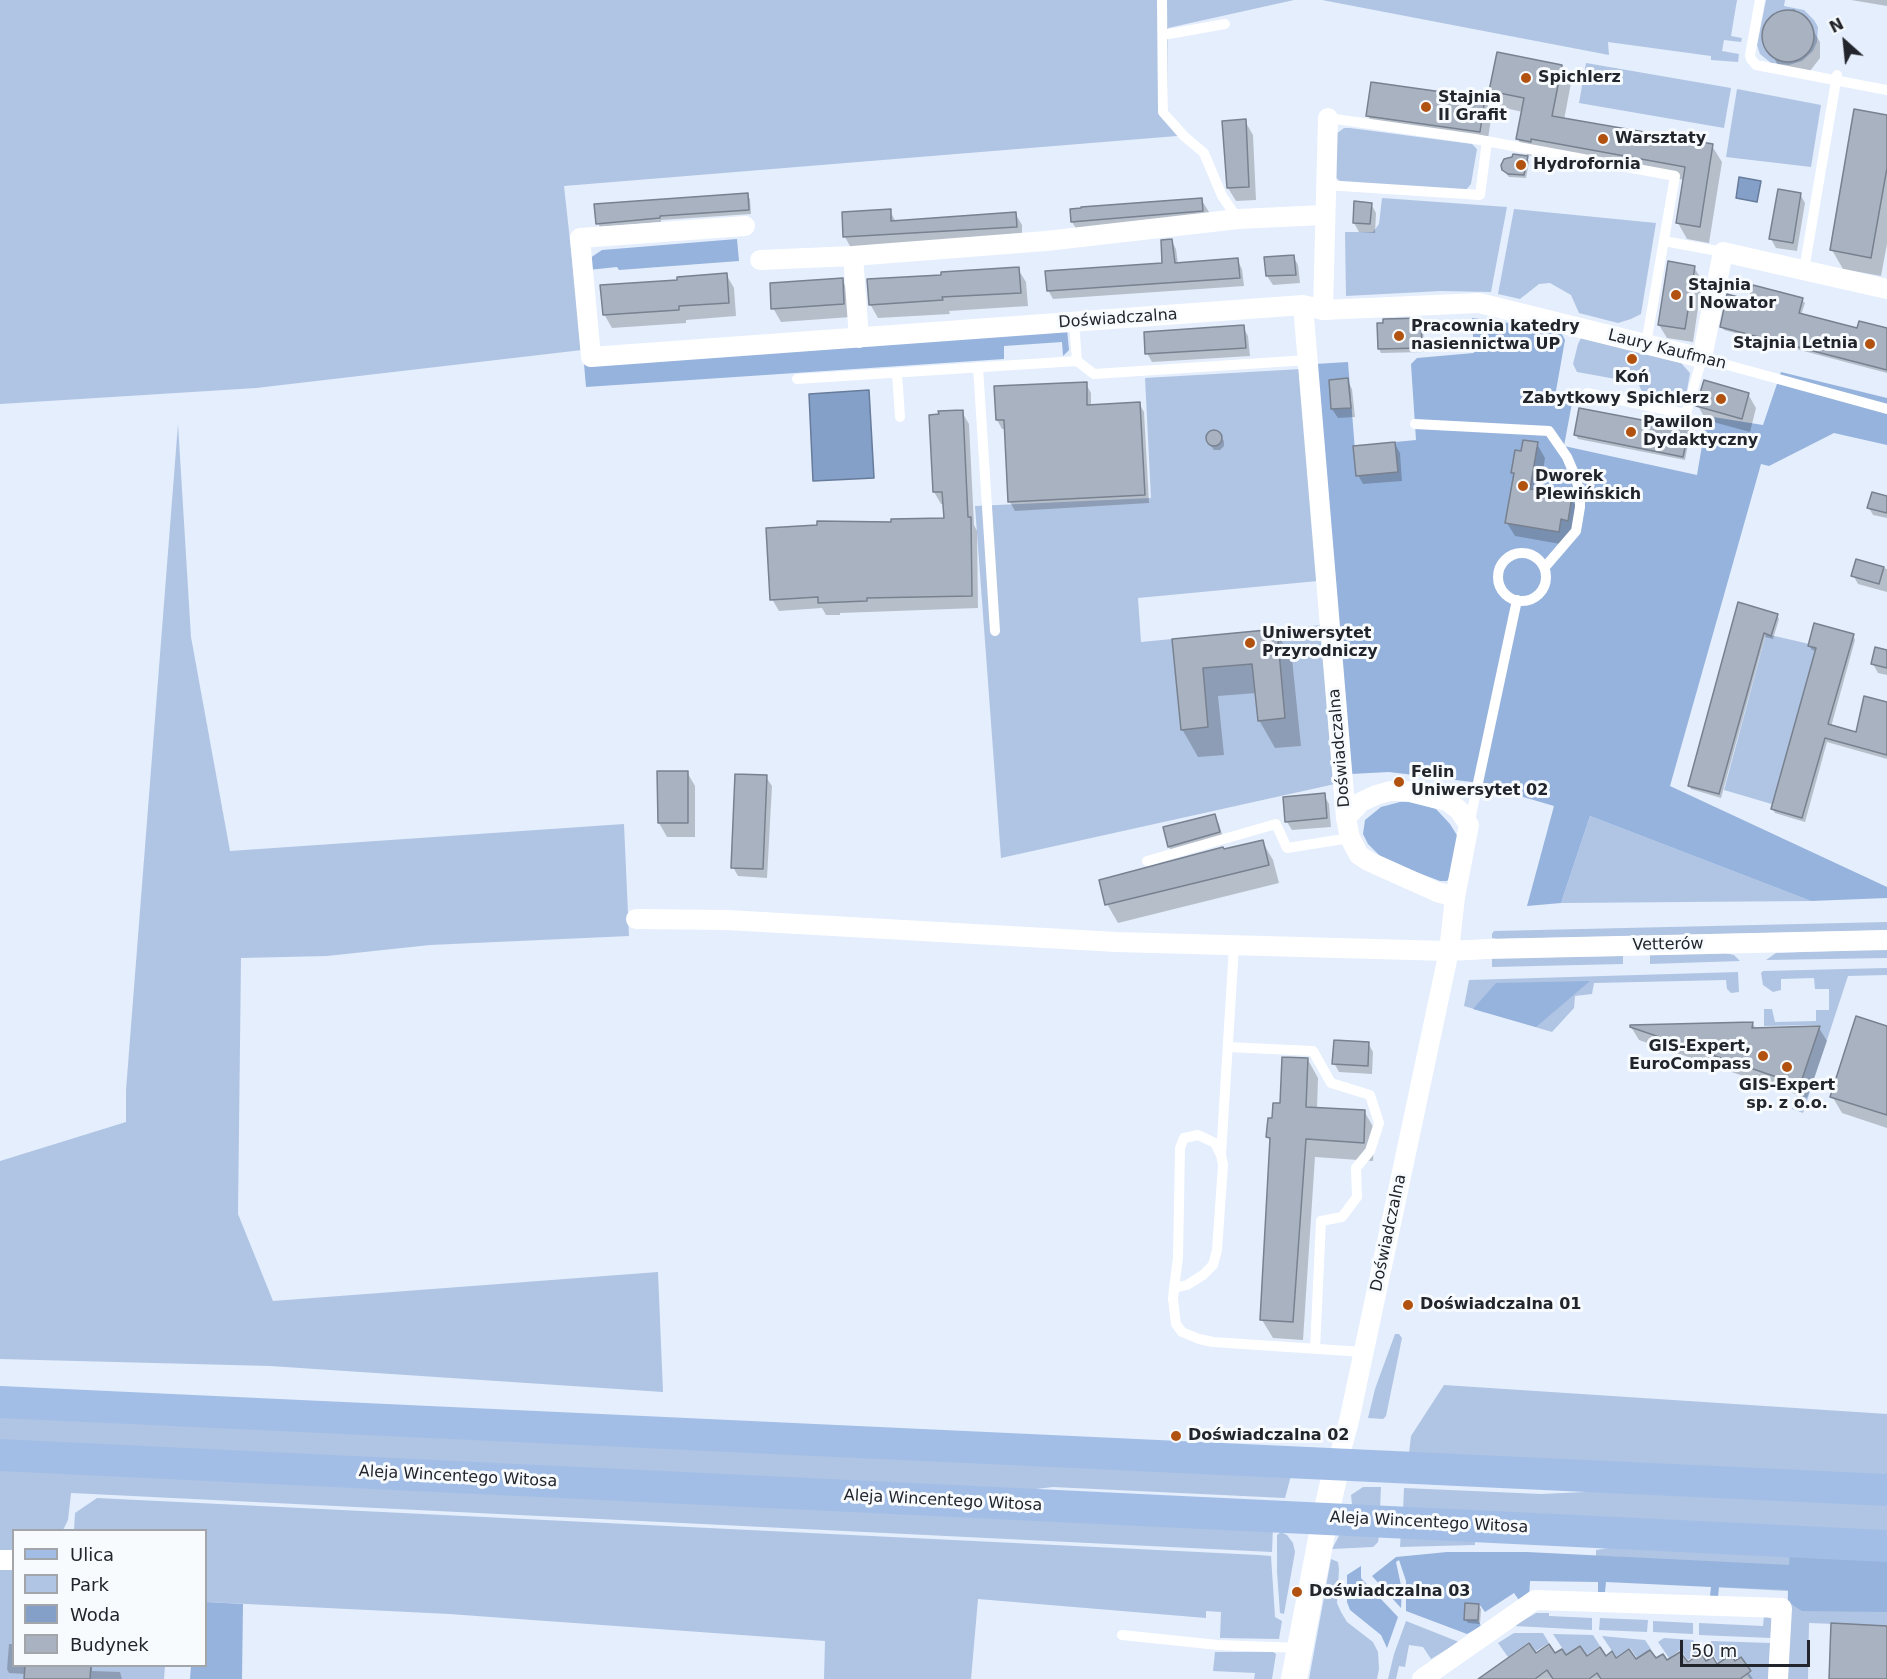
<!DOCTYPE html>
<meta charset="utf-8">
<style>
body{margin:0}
#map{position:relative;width:1887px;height:1679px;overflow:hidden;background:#e4eefd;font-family:"DejaVu Sans",sans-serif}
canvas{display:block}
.legend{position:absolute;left:12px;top:1529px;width:195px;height:138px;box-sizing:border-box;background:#f8fbfe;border:2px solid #a2a5aa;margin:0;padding:8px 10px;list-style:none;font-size:18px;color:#22252b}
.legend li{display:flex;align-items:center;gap:12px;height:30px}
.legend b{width:30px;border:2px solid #a2a5aa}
.north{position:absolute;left:1815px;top:12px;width:60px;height:60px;-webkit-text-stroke:4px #f8fbfe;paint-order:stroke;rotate:333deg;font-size:16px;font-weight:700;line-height:24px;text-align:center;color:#22252b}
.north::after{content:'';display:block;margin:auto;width:21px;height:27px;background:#22252b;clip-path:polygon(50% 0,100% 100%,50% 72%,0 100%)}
.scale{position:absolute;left:1680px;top:1640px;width:130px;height:27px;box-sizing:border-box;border:3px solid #22252b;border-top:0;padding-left:8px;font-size:18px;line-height:21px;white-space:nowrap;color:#22252b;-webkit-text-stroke:4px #f8fbfe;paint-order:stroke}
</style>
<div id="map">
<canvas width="1887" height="1679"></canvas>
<ul class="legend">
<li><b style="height:8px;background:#a3bee6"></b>Ulica</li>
<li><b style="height:16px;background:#b0c5e3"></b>Park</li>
<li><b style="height:16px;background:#84a0c9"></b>Woda</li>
<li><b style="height:16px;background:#a9b2c1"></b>Budynek</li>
</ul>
<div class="north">N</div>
<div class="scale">50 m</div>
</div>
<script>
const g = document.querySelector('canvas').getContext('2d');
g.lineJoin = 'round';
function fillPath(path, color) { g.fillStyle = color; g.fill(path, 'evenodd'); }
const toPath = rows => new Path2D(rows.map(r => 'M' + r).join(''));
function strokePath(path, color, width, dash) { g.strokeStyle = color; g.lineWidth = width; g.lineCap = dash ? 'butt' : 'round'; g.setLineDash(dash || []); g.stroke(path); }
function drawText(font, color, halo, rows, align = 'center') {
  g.font = font + ' "DejaVu Sans",sans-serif'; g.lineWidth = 6; g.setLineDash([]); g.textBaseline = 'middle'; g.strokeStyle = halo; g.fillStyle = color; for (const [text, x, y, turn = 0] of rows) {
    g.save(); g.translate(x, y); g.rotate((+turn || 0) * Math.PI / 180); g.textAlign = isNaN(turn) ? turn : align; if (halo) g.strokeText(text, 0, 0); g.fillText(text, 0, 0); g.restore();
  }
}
const green = toPath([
 [0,0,1294,0,1168,28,1168,110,1189,135,564,186,582,350,256,388,0,404],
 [1322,0,1737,0,1731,36,1742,38,1741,42,1724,40,1722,51,1739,54,1738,62,1711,60,1711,56,1608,42,1609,55],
 [1766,0,1785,0,1784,6,1804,10,1814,20,1818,27,1817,42,1813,51,1802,61,1789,65,1771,63,1760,54,1757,45],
 [1586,63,1731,88,1724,128,1579,103],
 [1737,89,1821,105,1811,167,1726,157],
 [1344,128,1350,128,1472,144,1477,149,1471,184,1466,190,1341,182,1335,177,1336,134],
 [1382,198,1507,207,1491,292,1441,291,1346,296,1345,232,1373,232,1379,224],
 [1514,209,1656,223,1641,314,1631,319,1618,323,1579,313,1571,295,1550,283,1539,284,1520,299,1498,294],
 [1581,338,1681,363,1690,373,1686,396,1681,400,1675,402,1644,396,1638,383,1577,372,1573,364,1578,344],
 [1301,369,1318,581,1138,598,1141,642,1172,639,1181,730,1208,727,1203,668,1252,664,1258,721,1285,718,1277,629,1323,625,1335,784,1001,858,975,506,1151,498,1145,378],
 [178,424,191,637,230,851,624,824,629,936,430,945,327,956,241,958,238,1214,273,1301,658,1272,663,1392,270,1366,0,1359,0,1161,126,1122,126,1090],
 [1766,634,1818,646,1775,805,1724,790],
 [1590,816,1811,901,1561,903],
 [1887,922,1887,930,1860,931,1497,939,1492,938,1492,934,1494,931],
 [1887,949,1887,958,1766,960,1776,953],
 [1725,953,1734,955,1740,961,1650,964,1650,955],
 [1623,956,1623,964,1492,967,1492,958],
 [1887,968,1887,975,1848,976,1803,1113,1792,1109,1820,1025,1764,1026,1764,1009,1772,1009,1775,1022,1816,1021,1816,1010,1829,1010,1829,989,1815,989,1814,978,1781,979,1781,990,1773,992,1763,985,1761,973,1763,971],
 [1738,972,1739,992,1731,993,1727,989,1726,980,1594,983,1592,994,1575,996,1574,1008,1552,1032,1464,1006,1469,980],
 [1395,1334,1399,1334,1402,1338,1386,1416,1383,1419,1368,1418,1375,1389],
 [1444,1385,1887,1414,1887,1478,1409,1453,1411,1436],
 [0,1412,1292,1472,1285,1498,1053,1487,994,1494,0,1443],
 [0,1465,1273,1527,1272,1552,71,1493,68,1520,63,1530,14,1530,13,1553,0,1552],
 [1363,1487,1381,1487,1380,1509,1357,1508,1352,1504,1351,1495],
 [1404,1488,1541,1494,1650,1489,1887,1499,1887,1536,1403,1511],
 [97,1498,1259,1555,1271,1556,1275,1617,1282,1621,1279,1639,1220,1638,1221,1612,1206,1611,1206,1618,978,1599,971,1679,824,1679,825,1641,449,1614,206,1602,206,1530,74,1530,75,1513],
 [1380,1530,1378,1542,1373,1547,1332,1549,1340,1534],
 [1401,1531,1475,1541,1475,1545,1400,1547],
 [1281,1532,1287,1535,1293,1543,1295,1552,1284,1614,1280,1613,1277,1572,1277,1535],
 [1635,1544,1887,1558,1887,1626,1809,1623,1808,1679,1785,1679,1788,1591,1711,1587,1621,1557,1596,1556,1596,1550],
 [1331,1559,1338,1562,1339,1569,1337,1603,1341,1612,1347,1622,1373,1642,1378,1652,1379,1669,1377,1679,1309,1679],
 [0,1568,13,1568,14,1666,165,1666,164,1679,0,1679],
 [1536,1613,1549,1613,1549,1616,1592,1618,1592,1630,1514,1626],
 [1764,1615,1772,1619,1771,1638,1699,1635,1699,1623,1763,1626],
 [1600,1618,1648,1620,1647,1632,1599,1630],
 [1406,1621,1459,1642,1431,1659,1423,1647,1409,1645,1405,1667,1399,1666,1396,1679,1388,1679,1394,1654],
 [1653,1621,1693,1623,1693,1634,1653,1632],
 [1514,1633,1543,1633,1549,1643,1536,1651,1529,1642,1508,1657,1498,1643],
 [1553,1634,1593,1635,1600,1646,1587,1655,1580,1645,1566,1654],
 [1602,1636,1645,1640,1651,1649,1637,1658,1630,1648,1616,1657],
 [1664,1638,1693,1640,1701,1652,1688,1660,1680,1650,1669,1658,1658,1642],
 [1711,1641,1771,1643,1768,1679,1750,1679,1747,1675,1752,1671,1741,1657,1736,1660,1731,1653,1718,1662,1710,1650],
 [1215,1652,1273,1652,1276,1654,1272,1679,1254,1679,1255,1673,1213,1671]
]);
const forest = toPath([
 [737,239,739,261,619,270,617,267,588,270,590,258,602,250],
 [1472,318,1545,328,1560,332,1563,336,1565,340,1554,402,1572,403,1564,446,1697,475,1707,416,1763,425,1781,372,1887,398,1887,445,1834,433,1769,466,1761,464,1670,786,1887,887,1887,898,1811,901,1590,816,1561,903,1527,906,1554,806,1472,782,1389,772,1351,774,1315,364,1348,362,1357,476,1398,472,1395,442,1416,440,1411,364,1417,358,1474,353],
 [1067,329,1069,350,1063,356,1062,342,1004,346,1004,359,586,387,584,364],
 [1400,802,1411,802,1436,809,1450,824,1458,837,1450,877,1447,881,1440,881,1384,860,1368,844,1363,834,1365,820,1381,807],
 [1590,981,1536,1027,1473,1009,1496,983],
 [1447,1552,1527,1552,1789,1565,1790,1553,1887,1558,1887,1612,1802,1611,1788,1602,1788,1590,1719,1587,1718,1597,1710,1596,1711,1587,1606,1582,1605,1592,1598,1592,1598,1582,1530,1581,1529,1598,1521,1603,1514,1593,1485,1612,1479,1604,1465,1603,1464,1619,1478,1620,1481,1626,1467,1634,1406,1611,1406,1581,1399,1560,1396,1562,1402,1590,1401,1608,1372,1576,1396,1557],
 [1361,1566,1361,1578,1398,1617,1387,1648,1381,1635,1350,1610,1347,1602,1347,1575],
 [206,1602,243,1604,242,1679,190,1679,191,1666,206,1666]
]);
const water = toPath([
 [1739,177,1761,181,1757,202,1736,198,1739,177],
 [869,390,874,478,813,481,809,394,869,390]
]);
const shadow = toPath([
 [1851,0,1887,0,1887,6],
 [1794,9,1807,20,1820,42,1820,58,1810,71,1780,69,1764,40,1766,25,1778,13],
 [1561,67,1571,83,1564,120,1712,146,1722,162,1709,243,1687,239,1678,223,1685,180,1540,155,1539,157,1527,155,1518,139,1523,112,1500,107,1491,91],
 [1484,99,1492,113,1487,145,1376,129,1368,116],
 [1887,116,1887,244,1881,276,1843,269,1832,250],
 [1245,121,1253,135,1256,200,1236,201,1228,188],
 [1527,158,1529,162,1526,178,1509,177,1505,172],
 [1800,194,1805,203,1797,251,1776,248,1771,239],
 [747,195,750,199,751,214,661,220,661,222,600,227,598,223],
 [1201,199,1209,212,1210,224,1080,235,1072,222,1072,210],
 [1371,204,1376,213,1375,233,1359,232,1354,223],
 [890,211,896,222,1015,213,1022,225,1022,238,851,248,845,237],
 [1171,240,1176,249,1178,264,1237,260,1242,269,1244,286,1053,299,1048,290,1164,265],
 [1293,256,1298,265,1300,283,1273,285,1267,276],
 [1694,267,1702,281,1693,342,1667,338,1659,325],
 [1018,269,1026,282,1028,306,949,311,950,314,878,318,870,304,942,276],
 [726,274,734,288,736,316,686,320,686,323,612,328,604,314,679,281],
 [842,280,850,294,851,317,781,322,773,308],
 [1802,300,1805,303,1801,315,1858,330,1887,330,1887,373,1724,330,1722,326,1750,302],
 [1421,319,1423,323,1424,352,1381,353,1379,349],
 [1243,327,1248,336,1250,356,1152,362,1147,353],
 [1347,380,1352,389,1355,417,1338,418,1332,409,1330,381],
 [1086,384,1091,393,1091,406,1139,403,1144,412,1149,503,1015,511,1010,502,1006,429,1002,429,997,420],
 [1748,394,1756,408,1750,432,1706,420,1698,406],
 [962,412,969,424,974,525,977,531,978,608,840,613,840,615,826,615,822,608,779,611,772,599,892,523,945,520,944,504,941,504,934,492],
 [1688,430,1690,434,1685,460,1578,439,1576,435],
 [1211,432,1217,432,1224,441,1224,446,1220,450,1214,450,1208,442,1208,436],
 [1395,444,1400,453,1402,481,1363,484,1358,475],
 [1537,444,1545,458,1540,492,1571,498,1579,511,1566,545,1515,536,1507,523,1515,476,1512,472,1522,452],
 [1887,497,1887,518,1873,515,1869,508],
 [1857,561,1887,569,1887,592,1858,584,1853,575],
 [1739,604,1777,615,1779,619,1773,639,1765,637,1721,798,1691,789,1689,785],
 [1276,631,1292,659,1301,746,1275,748,1259,720,1256,693,1218,696,1224,755,1198,757,1182,729,1174,641],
 [1853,635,1855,640,1831,727,1857,734,1887,703,1887,759,1827,742,1805,822,1775,813,1772,808,1816,651,1812,650,1809,645],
 [1887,652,1887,675,1878,673,1873,664],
 [687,772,695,786,695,837,667,837,659,823],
 [766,777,772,786,767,878,738,876,733,867],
 [1324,795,1329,804,1331,827,1292,830,1287,822],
 [1214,816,1219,824,1224,841,1174,855,1169,847,1165,828],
 [1262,841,1273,860,1279,883,1118,923,1107,904,1224,851],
 [1753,1024,1756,1029,1819,1028,1827,1041,1807,1098,1639,1040,1631,1027],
 [1887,1028,1887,1128,1842,1113,1832,1096],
 [1368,1043,1373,1052,1372,1074,1339,1072,1334,1063],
 [1308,1060,1318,1078,1317,1109,1364,1111,1375,1130,1373,1161,1315,1157,1303,1340,1273,1338,1262,1320,1271,1142,1268,1137,1273,1120],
 [1478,1605,1481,1609,1480,1624,1468,1623,1465,1619],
 [9,1644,14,1644,14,1666,92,1666,92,1671,120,1672,122,1679,25,1679,26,1674,9,1673,7,1669],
 [1535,1655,1656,1660,1717,1666,1735,1663,1740,1659,1753,1679,1480,1679]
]);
const building = toPath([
 '1762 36a26 26 0 1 1 52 0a26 26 0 1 1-52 0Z',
 [1497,52,1562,65,1552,116,1713,144,1700,227,1676,223,1685,167,1531,139,1531,142,1516,139,1524,98,1489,91,1497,52],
 [1371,82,1485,98,1480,132,1366,116,1371,82],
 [1854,109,1887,115,1887,168,1871,258,1830,250,1854,109],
 [1246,119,1249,187,1227,188,1222,121,1246,119],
 [1513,154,1528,156,1524,175,1508,174,1502,170,1501,165,1504,159,1512,157,1513,154],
 [1778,189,1801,193,1793,243,1769,239,1778,189],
 [748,193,749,210,660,216,660,218,596,224,594,204,748,193],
 [1202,198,1203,211,1071,222,1070,209,1081,208,1081,207,1202,198],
 [1354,201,1372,203,1370,224,1353,223,1354,201],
 [891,209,891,221,1016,212,1017,227,843,237,842,212,891,209],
 [1172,239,1175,263,1238,258,1240,278,1047,291,1045,271,1162,263,1161,240,1172,239],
 [1294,255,1296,275,1266,276,1264,257,1294,255],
 [1668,261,1695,266,1685,329,1658,325,1668,261],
 [1019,267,1021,293,942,297,943,300,869,305,867,279,941,275,941,272,1019,267],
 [727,273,729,303,679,306,679,310,603,315,600,285,677,280,677,277,727,273],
 [843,278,844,304,771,309,770,283,843,278],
 [1753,285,1803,298,1799,313,1857,328,1859,321,1887,328,1887,370,1720,327,1727,294,1749,300,1753,285],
 [1421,318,1422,348,1378,349,1377,323,1383,323,1383,319,1421,318],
 [1244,325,1246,348,1145,354,1144,332,1244,325],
 [1348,378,1351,408,1331,409,1329,380,1348,378],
 [1704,380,1749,393,1742,419,1696,406,1704,380],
 [1087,382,1087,405,1140,402,1145,495,1008,502,1004,420,996,420,994,386,1087,382],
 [1579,408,1689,429,1683,457,1574,435,1579,408],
 [963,410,968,517,971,517,972,596,867,598,867,601,818,603,818,597,770,600,766,528,817,525,817,521,891,522,891,519,944,518,942,492,933,492,929,415,939,414,938,411,963,410],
 '1206 438a8 8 0 1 1 16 0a8 8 0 1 1-16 0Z',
 [1523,440,1538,442,1530,489,1572,496,1568,521,1561,519,1559,532,1505,523,1514,473,1511,473,1515,450,1521,451,1523,440],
 [1395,442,1398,472,1356,476,1353,446,1395,442],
 [1872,492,1887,496,1887,513,1867,508,1872,492],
 [1856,559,1884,567,1879,584,1851,576,1856,559],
 [1738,602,1778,614,1771,636,1764,633,1719,794,1688,786,1738,602],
 [1814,623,1854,634,1828,724,1856,732,1864,696,1887,702,1887,755,1825,738,1802,818,1771,809,1816,648,1808,646,1814,623],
 [1277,629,1285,718,1258,721,1252,664,1203,668,1208,727,1181,730,1172,639,1277,629],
 [1875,647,1887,650,1887,668,1871,664,1875,647],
 [657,771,688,771,688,823,658,823,657,771],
 [735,774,767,775,763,869,731,868,735,774],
 [1325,793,1327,818,1285,822,1283,797,1325,793],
 [1215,814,1220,832,1168,847,1163,827,1215,814],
 [1263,840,1269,865,1105,905,1099,880,1223,847,1224,849,1263,840],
 [1856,1016,1887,1026,1887,1115,1830,1097,1856,1016],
 [1753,1022,1752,1028,1820,1026,1800,1085,1630,1027,1630,1025,1753,1022],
 [1334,1040,1369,1042,1368,1066,1332,1064,1334,1040],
 [1282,1057,1308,1058,1306,1107,1365,1110,1364,1143,1306,1139,1293,1322,1260,1320,1270,1138,1266,1137,1268,1118,1272,1118,1273,1103,1280,1103,1282,1057],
 [1465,1603,1479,1604,1478,1620,1464,1620,1465,1603],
 [1831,1623,1887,1626,1887,1679,1829,1679,1831,1623],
 [1529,1643,1536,1653,1549,1644,1555,1653,1562,1649,1566,1655,1580,1646,1587,1656,1600,1647,1606,1656,1612,1651,1616,1658,1629,1649,1636,1659,1650,1650,1656,1658,1663,1654,1667,1660,1680,1652,1688,1662,1701,1653,1706,1661,1713,1657,1717,1664,1731,1655,1735,1661,1741,1657,1751,1671,1740,1679,1601,1679,1597,1673,1589,1679,1553,1679,1547,1670,1535,1679,1478,1679,1529,1643],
 [25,1665,91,1665,90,1679,24,1679,25,1665]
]);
const service = toPath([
 [1162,0,1163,112,1184,136,1204,153,1222,196,1238,219],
 [1760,0,1750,55,1751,59,1756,65,1887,90],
 [1163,35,1225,24],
 [1328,118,1475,139,1675,176,1646,344],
 [1325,185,1480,195,1487,141],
 [1664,241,1723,252],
 [1804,270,1837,75],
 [1077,361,1094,374,1308,360],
 [978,367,995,631],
 [897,373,900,417],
 [797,379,1077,361,1074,322],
 [1587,393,1686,414,1702,358,1887,409],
 [1415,424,1549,431,1567,457,1576,478,1580,494,1580,507,1576,531,1545,567],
 '1498 577a24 24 0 1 1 48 0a24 24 0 1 1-48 0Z',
 [1469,825,1517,600],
 [1147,861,1276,824,1287,848,1350,838],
 [1228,1047,1313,1051,1331,1083,1370,1095,1379,1123,1370,1151,1356,1168,1357,1197,1342,1217,1321,1221,1315,1349],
 [1221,1155,1234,946],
 [1174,1288,1187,1285,1203,1275,1213,1265,1217,1250,1223,1165,1221,1155,1215,1143,1198,1135,1184,1138,1180,1148,1178,1258,1174,1288,1173,1299,1176,1324,1182,1332,1199,1339,1213,1342,1363,1352],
 [1122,1635,1218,1645,1301,1648]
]);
const minor = toPath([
 [745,226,580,238,591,357,1303,305,1346,818,1350,838,1359,855,1368,861,1437,892,1455,897],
 [760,260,853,256],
 [1303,305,1323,310,1479,303,1702,358,1723,252,1887,289],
 [1323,310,1328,118],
 [859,338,853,256,1046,241,1238,219,1324,215],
 [636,919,727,920,1116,942,1449,951,1487,949,1887,940],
 [1337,1465,1349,1421,1449,951,1455,897,1469,825,1459,810,1447,801,1406,791,1390,791,1376,795,1361,802,1346,818],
 [0,1560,14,1560],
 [1422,1679,1535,1600,1782,1608,1778,1679]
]);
const tertiary = toPath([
 [1294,1679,1325,1518,1337,1465]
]);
const primary = toPath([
 [0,1402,1887,1490],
 [0,1455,1887,1546]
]);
const markers = [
 [1526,78,6,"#b25210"],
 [1426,107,6,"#b25210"],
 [1603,139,6,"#b25210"],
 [1521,165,6,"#b25210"],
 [1676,295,6,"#b25210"],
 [1399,336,6,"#b25210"],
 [1870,344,6,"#b25210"],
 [1632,359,6,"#b25210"],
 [1721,399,6,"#b25210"],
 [1631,432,6,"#b25210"],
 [1523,486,6,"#b25210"],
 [1250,643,6,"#b25210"],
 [1399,782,6,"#b25210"],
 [1763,1056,6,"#b25210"],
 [1787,1067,6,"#b25210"],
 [1408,1305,6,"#b25210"],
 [1176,1436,6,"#b25210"],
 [1297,1592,6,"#b25210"]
];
const poiNames = [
 ["Spichlerz",1538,78],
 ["Stajnia",1438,98],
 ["II Grafit",1438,116],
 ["Warsztaty",1615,139],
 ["Hydrofornia",1533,165],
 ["Stajnia",1688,286],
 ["I Nowator",1688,304],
 ["Pracownia katedry",1411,327],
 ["nasiennictwa UP",1411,345],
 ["Stajnia Letnia",1858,344,"right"],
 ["Koń",1632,378,"center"],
 ["Zabytkowy Spichlerz",1709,399,"right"],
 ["Pawilon",1643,423],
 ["Dydaktyczny",1643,441],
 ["Dworek",1535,477],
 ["Plewińskich",1535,495],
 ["Uniwersytet",1262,634],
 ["Przyrodniczy",1262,652],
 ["Felin",1411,773],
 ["Uniwersytet 02",1411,791],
 ["GIS-Expert,",1751,1047,"right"],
 ["EuroCompass",1751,1065,"right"],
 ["GIS-Expert",1787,1086,"center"],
 ["sp. z o.o.",1787,1104,"center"],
 ["Doświadczalna 01",1420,1305],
 ["Doświadczalna 02",1188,1436],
 ["Doświadczalna 03",1309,1592]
];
const streetNames = [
 ["Doświadczalna",1118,319,-4],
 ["Laury Kaufman",1667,350,14],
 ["Doświadczalna",1340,748,-95],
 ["Vetterów",1668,945,-1],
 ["Doświadczalna",1389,1233,-78],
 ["Aleja Wincentego Witosa",458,1477,3],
 ["Aleja Wincentego Witosa",943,1501,3],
 ["Aleja Wincentego Witosa",1429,1523,3]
];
fillPath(green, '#b0c5e3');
fillPath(forest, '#96b3dd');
fillPath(water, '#84a0c9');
strokePath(water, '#677b9a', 1.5);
fillPath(shadow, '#0003');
fillPath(building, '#a9b2c1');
strokePath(building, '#78818f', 1.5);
strokePath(service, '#fff', 10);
strokePath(minor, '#fff', 20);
strokePath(tertiary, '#fff', 26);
strokePath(primary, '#a3bee6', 32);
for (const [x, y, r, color] of markers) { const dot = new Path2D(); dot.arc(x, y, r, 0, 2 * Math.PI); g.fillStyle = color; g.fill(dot); strokePath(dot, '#f8fbfe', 2); }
drawText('bold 16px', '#22252b', '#f8fbfe', poiNames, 'left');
drawText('16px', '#22252b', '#f8fbfe', streetNames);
</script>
